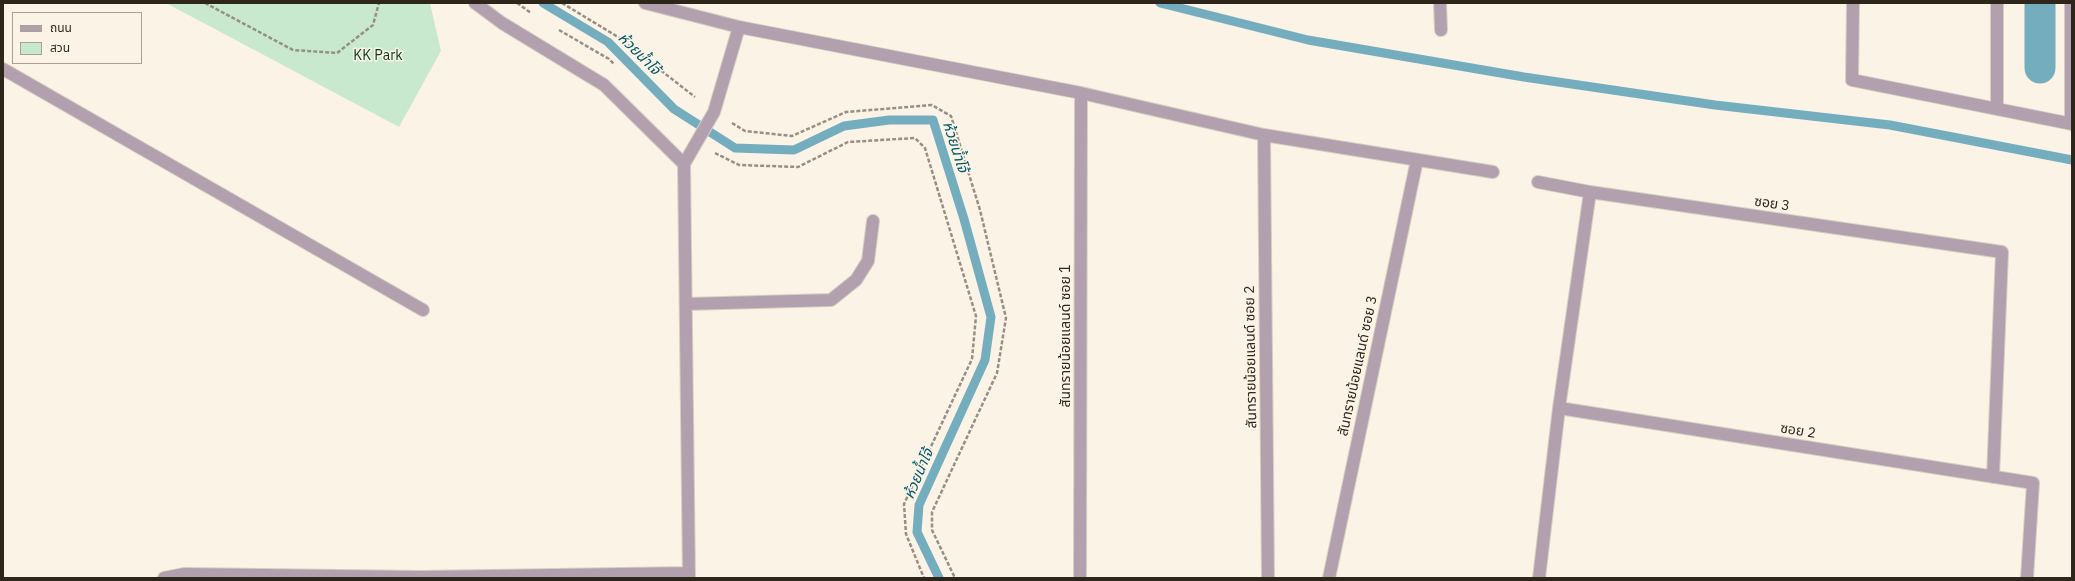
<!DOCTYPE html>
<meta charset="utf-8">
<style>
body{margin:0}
#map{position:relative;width:2075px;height:581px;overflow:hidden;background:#fcf3e7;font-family:"IBM Plex Sans","Noto Sans Thai",sans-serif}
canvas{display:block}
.frame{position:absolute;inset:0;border:4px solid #2e261b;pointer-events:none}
.legend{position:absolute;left:12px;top:12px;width:130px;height:52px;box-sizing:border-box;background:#fcf3e7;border:1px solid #aaa195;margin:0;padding:5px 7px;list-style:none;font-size:12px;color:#2e261b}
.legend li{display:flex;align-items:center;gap:8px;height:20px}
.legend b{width:20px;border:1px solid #aaa195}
</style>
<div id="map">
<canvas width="2075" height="581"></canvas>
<div class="frame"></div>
<ul class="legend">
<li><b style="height:5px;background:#b3a0ae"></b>ถนน</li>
<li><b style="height:11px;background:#c9e9cf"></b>สวน</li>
</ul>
</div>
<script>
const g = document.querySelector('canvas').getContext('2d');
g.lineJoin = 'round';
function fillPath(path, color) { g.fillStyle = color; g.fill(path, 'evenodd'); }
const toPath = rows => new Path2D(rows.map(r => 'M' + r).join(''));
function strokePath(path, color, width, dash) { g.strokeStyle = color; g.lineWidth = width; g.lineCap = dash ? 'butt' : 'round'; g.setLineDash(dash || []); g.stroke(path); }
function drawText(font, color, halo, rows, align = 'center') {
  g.font = font + ' "IBM Plex Sans","Noto Sans Thai",sans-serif'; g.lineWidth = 3; g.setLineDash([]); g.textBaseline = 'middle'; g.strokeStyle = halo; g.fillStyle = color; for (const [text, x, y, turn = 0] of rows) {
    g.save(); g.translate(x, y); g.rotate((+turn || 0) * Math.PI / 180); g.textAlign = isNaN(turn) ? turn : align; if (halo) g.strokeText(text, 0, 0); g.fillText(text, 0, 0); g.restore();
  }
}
const green = toPath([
 [166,3,430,3,441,51,399,127]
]);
const stream = toPath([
 [543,3,608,42,674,109,735,148,794,150,844,126,889,120,933,120,964,219,991,317,985,360,919,505,917,532,939,578],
 [1160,3,1308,40,1524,77,1715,105,1890,125,2072,160]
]);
const canal = toPath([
 [2040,68,2040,3]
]);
const path = toPath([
 [205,3,293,50,337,53,373,25,379,3],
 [517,3,531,13],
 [562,3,618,37,695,97],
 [559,30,609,59,614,64],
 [732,123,745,131,792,136,846,112,932,105,951,116,980,210,1006,318,997,373,932,512,932,530,955,578],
 [715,153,739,165,798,167,848,142,915,138,925,148,976,316,972,359,904,504,906,534,924,578]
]);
const minor = toPath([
 [475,3,502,23,604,85,684,164,689,578],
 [645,3,739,27,1081,93,1264,135,1493,172],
 [1440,3,1441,30],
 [1853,3,1852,80,2072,124],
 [1997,3,1997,109],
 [2071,3,2071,124],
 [3,69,423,310],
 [1264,135,1268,578],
 [684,164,714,112,739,27],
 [1538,182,1590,192,2002,252,1993,477],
 [686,304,831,300,856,280,868,261,873,221],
 [1559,408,2033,483,2027,578],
 [164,578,184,574,420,577,689,573],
 [1080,578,1081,93],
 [1329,578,1417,160],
 [1539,578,1559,408,1590,192]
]);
const parkNames = [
 ["KK Park",378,56]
];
const streetNames = [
 ["ซอย 3",1772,204,8],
 ["สันทรายน้อยแลนด์ ซอย 1",1066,336,-90],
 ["สันทรายน้อยแลนด์ ซอย 2",1251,357,-91],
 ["สันทรายน้อยแลนด์ ซอย 3",1358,366,-78],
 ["ซอย 2",1798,431,9]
];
const waterNames = [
 ["ห้วยน้ำโจ้",639,54,45],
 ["ห้วยน้ำโจ้",955,147,72],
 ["ห้วยน้ำโจ้",919,474,-67]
];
fillPath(green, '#c9e9cf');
strokePath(stream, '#74aebe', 9);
strokePath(canal, '#74aebe', 31);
strokePath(minor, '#d7cec2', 14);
strokePath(path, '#988f84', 2.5, [4, 2]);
strokePath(minor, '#b3a0ae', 12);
drawText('14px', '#033717', '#fcf3e7', parkNames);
drawText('14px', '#2e261b', '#fcf3e7', streetNames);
drawText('italic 15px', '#005869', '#fcf3e7', waterNames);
</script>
